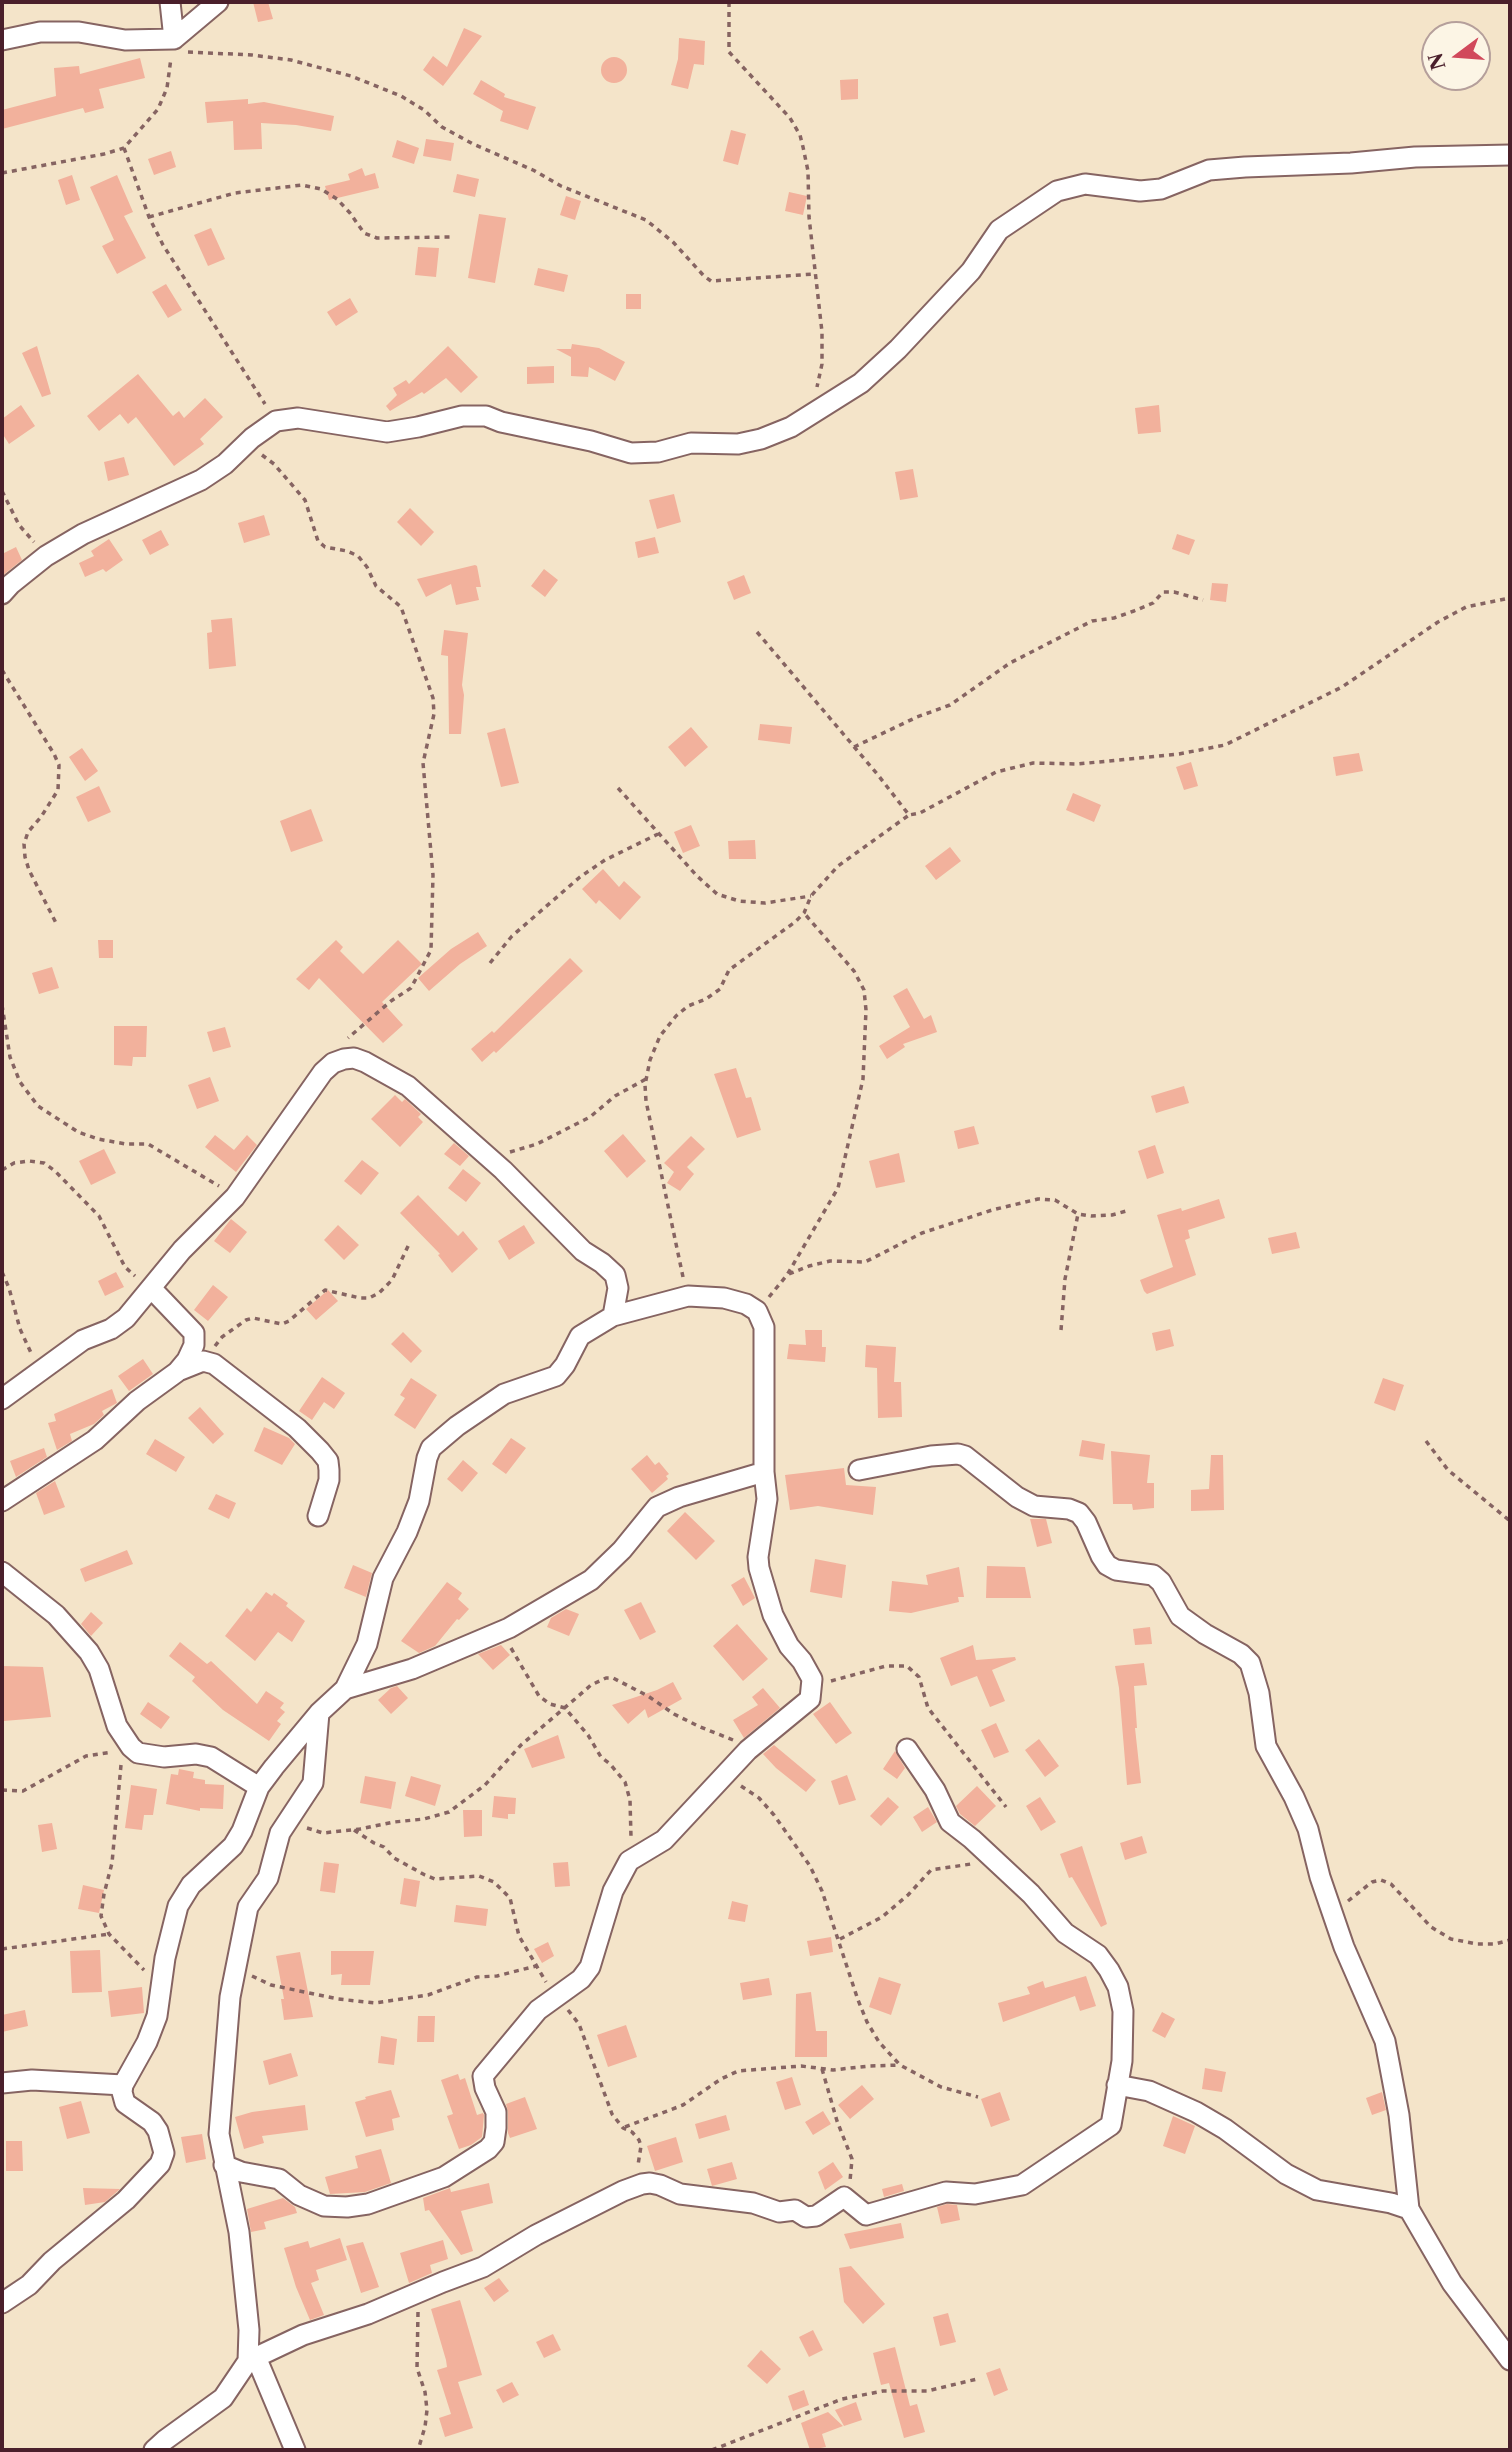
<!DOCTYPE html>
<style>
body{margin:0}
#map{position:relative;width:1512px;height:2452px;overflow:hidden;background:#f4e4c9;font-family:"Libre Caslon Text",serif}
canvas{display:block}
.frame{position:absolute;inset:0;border:4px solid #4a1f2b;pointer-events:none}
.north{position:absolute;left:1421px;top:21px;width:70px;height:70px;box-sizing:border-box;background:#fcf5e5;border:2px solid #b59f9b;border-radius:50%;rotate:254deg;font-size:19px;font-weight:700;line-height:28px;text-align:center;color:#4a1f2b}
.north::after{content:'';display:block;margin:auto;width:24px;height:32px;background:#d1495b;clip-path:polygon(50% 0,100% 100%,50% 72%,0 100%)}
</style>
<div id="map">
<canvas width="1512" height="2452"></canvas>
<div class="frame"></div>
<div class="north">N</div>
</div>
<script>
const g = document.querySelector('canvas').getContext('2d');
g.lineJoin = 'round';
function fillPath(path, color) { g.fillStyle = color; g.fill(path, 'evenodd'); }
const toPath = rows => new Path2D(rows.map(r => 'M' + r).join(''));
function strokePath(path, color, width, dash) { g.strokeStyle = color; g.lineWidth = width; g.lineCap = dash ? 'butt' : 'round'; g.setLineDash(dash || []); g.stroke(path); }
const building = toPath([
 [253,2,268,2,273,19,258,22],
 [464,28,482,36,443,86,423,70,433,56,447,67],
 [679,38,705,41,704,65,694,64,688,89,671,85,678,59],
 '601 70a13 13 0 1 1 26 0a13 13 0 1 1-26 0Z',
 [140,58,145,78,99,89,104,108,85,113,83,108,2,129,2,110,56,96,54,68,79,66,80,74],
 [858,79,858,99,841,100,840,80],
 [481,80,505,94,504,97,536,107,528,130,500,121,503,111,473,94],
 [248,99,248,104,264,102,334,116,331,131,296,125,261,123,262,149,234,150,233,121,207,123,205,102],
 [731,130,746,134,738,165,723,161],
 [426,139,454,143,451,161,423,156],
 [397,140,419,148,414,164,392,157],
 [171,151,176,167,154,175,148,159],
 [362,168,365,176,375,173,379,188,329,200,325,186,350,180,348,174],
 [457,174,479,179,475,197,453,192],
 [72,175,80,200,66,205,58,180],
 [117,175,133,212,124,216,146,258,117,274,102,246,114,240,90,187],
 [789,192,807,196,803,215,785,211],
 [566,196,581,201,575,220,560,215],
 [479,214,506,218,495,283,468,278],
 [211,228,225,259,208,266,194,235],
 [418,247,439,248,436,277,415,275],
 [538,268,568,275,564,292,534,285],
 [166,284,182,310,168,318,152,292],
 [626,294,641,294,641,309,626,309],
 [350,298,358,312,336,326,327,312],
 [572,344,599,348,625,362,615,381,589,367,588,377,571,376,571,357,556,349,571,349],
 [37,346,51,394,42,397,22,353],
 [448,346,478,377,461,393,446,378,424,394,422,392,390,411,386,406,397,395,393,388,406,380,409,384],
 [554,366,554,383,527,384,527,367],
 [138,374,173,416,179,411,184,418,205,398,223,417,200,439,204,444,174,466,136,417,128,424,120,414,99,431,87,416],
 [21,405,35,426,9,444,2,433,2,419],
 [1159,405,1161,432,1138,434,1135,408],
 [124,457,129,475,108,481,104,462],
 [913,469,918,497,900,500,895,472],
 [674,494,681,522,657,529,649,500],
 [410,508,434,532,421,546,397,522],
 [264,515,270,535,244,543,238,523],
 [161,530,169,545,150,555,142,540],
 [1177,534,1195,540,1189,555,1172,549],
 [655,537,659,553,638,558,635,542],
 [109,539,123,560,106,572,103,569,85,577,79,563,94,556,91,551],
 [16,547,22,560,2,576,2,554],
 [475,565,477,566,481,587,476,587,479,600,456,605,451,584,426,597,417,579],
 [544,569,558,580,545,597,531,586],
 [744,575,751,593,734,600,727,582],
 [1212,583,1228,584,1226,602,1210,600],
 [232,618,236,666,209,669,207,633,212,632,211,620],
 [444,630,468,633,462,685,464,695,461,734,449,734,448,656,441,655],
 [760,724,792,727,790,744,758,740],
 [691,727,708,747,685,767,668,747],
 [505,728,519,783,501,787,487,733],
 [82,748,98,771,85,781,69,757],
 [1359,753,1363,771,1336,776,1333,757],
 [1191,762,1198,786,1184,790,1176,767],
 [99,786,111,812,88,822,76,797],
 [1073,793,1101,805,1094,822,1066,810],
 [311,809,323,841,291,852,280,821],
 [691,825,700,846,683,853,674,832],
 [755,840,756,859,729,859,728,841],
 [950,847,961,861,936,880,925,866],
 [603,869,619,887,624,881,641,897,620,920,599,900,596,904,582,889],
 [478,932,487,946,460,964,429,991,418,978,451,949],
 [98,940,113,940,113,958,99,958],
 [336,940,343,947,340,951,363,974,398,940,422,964,382,1002,403,1025,383,1043,319,978,309,990,296,979],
 [570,958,583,971,496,1053,494,1051,482,1062,471,1049,492,1031,494,1033],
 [52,967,59,988,39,994,32,973],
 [907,988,924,1019,931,1015,937,1032,903,1044,905,1047,887,1059,879,1046,910,1027,893,996],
 [114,1026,147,1026,146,1057,133,1057,132,1066,114,1065],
 [225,1027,231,1047,213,1052,207,1032],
 [736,1068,746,1098,751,1097,761,1130,737,1138,714,1074],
 [210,1077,219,1101,197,1109,188,1085],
 [1184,1086,1189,1103,1156,1113,1151,1096],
 [395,1095,402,1102,405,1099,421,1114,418,1117,423,1122,400,1147,371,1119],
 [974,1126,979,1144,958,1149,954,1131],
 [623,1134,646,1161,627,1178,604,1151],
 [215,1135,234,1150,247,1135,257,1145,236,1172,205,1147],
 [691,1136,705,1149,687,1167,694,1174,680,1191,667,1183,674,1172,664,1163],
 [454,1143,469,1156,460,1166,444,1154],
 [1155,1145,1164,1173,1147,1179,1138,1151],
 [104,1149,116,1173,91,1185,79,1161],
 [899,1153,905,1182,876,1188,869,1161],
 [362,1160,379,1173,361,1195,344,1181],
 [463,1169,481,1183,466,1202,448,1188],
 [418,1195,458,1236,463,1231,478,1249,452,1273,438,1255,440,1254,400,1213],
 [1219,1199,1225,1218,1188,1230,1190,1238,1185,1240,1196,1275,1147,1294,1144,1291,1140,1280,1173,1267,1157,1215,1181,1208,1182,1211],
 [231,1219,247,1232,230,1253,214,1241],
 [338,1225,359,1245,344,1260,324,1240],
 [524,1225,535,1243,509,1260,498,1241],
 [1296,1232,1300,1248,1272,1254,1268,1238],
 [116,1272,124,1287,105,1296,98,1281],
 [213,1285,228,1297,208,1321,194,1310],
 [328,1290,338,1301,316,1320,306,1309],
 [1170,1329,1174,1346,1156,1351,1152,1333],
 [805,1330,822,1330,822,1347,826,1347,825,1362,787,1359,789,1344,806,1345],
 [403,1332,422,1351,411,1363,391,1344],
 [866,1345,896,1347,894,1382,901,1382,902,1417,878,1418,877,1368,865,1367],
 [143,1359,153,1374,129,1391,118,1376],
 [322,1377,345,1393,334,1409,324,1402,312,1420,299,1411],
 [411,1378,437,1395,415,1429,394,1415,405,1398,400,1395],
 [1383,1378,1404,1385,1395,1411,1374,1403],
 [112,1389,117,1403,102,1411,104,1415,94,1424,70,1434,72,1441,57,1450,48,1423,56,1421,54,1414],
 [200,1407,224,1434,213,1444,188,1418],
 [264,1427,289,1438,295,1444,282,1465,254,1451],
 [511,1438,526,1448,506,1474,492,1464],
 [155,1439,185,1457,176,1472,146,1454],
 [1082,1440,1105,1444,1103,1460,1079,1456],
 [44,1448,47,1457,16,1477,10,1461],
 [1111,1451,1150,1455,1147,1483,1154,1483,1154,1508,1133,1510,1132,1504,1113,1504],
 [647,1455,655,1465,659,1462,669,1474,666,1476,668,1479,652,1493,631,1469],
 [1211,1455,1223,1455,1224,1510,1191,1511,1191,1490,1209,1489],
 [463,1460,478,1473,462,1492,447,1479],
 [844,1468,846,1485,876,1487,873,1515,818,1506,790,1510,785,1475],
 [55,1481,65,1507,44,1515,36,1493],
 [216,1494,236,1503,229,1519,208,1509],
 [685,1512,715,1541,696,1560,667,1531],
 [1030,1519,1046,1519,1052,1543,1037,1547],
 [127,1550,133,1564,85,1582,80,1569],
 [815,1559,846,1565,842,1598,810,1592],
 [353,1565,372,1573,366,1597,344,1588],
 [987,1566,1025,1567,1031,1598,986,1598],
 [959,1567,964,1597,958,1597,959,1602,911,1613,889,1611,892,1581,928,1585,926,1575],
 [744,1577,755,1598,743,1606,731,1585],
 [447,1582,462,1593,458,1599,469,1609,459,1620,457,1619,435,1646,419,1653,401,1641],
 [266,1592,272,1596,274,1593,288,1603,286,1606,305,1621,292,1642,278,1632,255,1661,225,1636,247,1608,251,1612],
 [641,1602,656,1632,640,1640,624,1610],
 [566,1609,579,1614,569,1636,547,1627,551,1618],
 [91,1612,103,1623,91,1636,81,1624],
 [737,1624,768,1659,743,1681,713,1646],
 [1150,1627,1152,1644,1135,1645,1133,1629],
 [180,1642,207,1664,211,1661,257,1704,266,1691,284,1703,280,1708,285,1712,277,1721,281,1724,269,1741,223,1710,192,1681,195,1677,169,1656],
 [501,1645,510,1655,493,1670,478,1654],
 [973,1645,976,1660,1015,1657,1016,1660,992,1670,1005,1701,990,1707,977,1676,951,1686,940,1658],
 [1144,1663,1147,1685,1134,1686,1137,1728,1135,1728,1141,1783,1127,1785,1119,1688,1115,1666],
 [2,1666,43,1667,51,1717,4,1721],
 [673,1682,682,1699,648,1718,645,1709,628,1724,612,1705,657,1690],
 [397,1686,408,1698,391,1714,378,1700,391,1688],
 [763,1688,780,1708,744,1738,733,1720,758,1705,752,1697],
 [148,1702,170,1717,161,1729,140,1714],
 [830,1702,852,1733,836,1744,813,1714],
 [996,1723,1009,1752,994,1758,981,1730],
 [558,1735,565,1758,532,1768,524,1749],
 [1039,1739,1059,1766,1045,1777,1025,1750],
 [774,1745,816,1780,806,1792,776,1768,763,1754],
 [895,1751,905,1768,897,1779,883,1769],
 [179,1769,194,1772,193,1778,205,1780,205,1784,224,1785,223,1809,200,1808,200,1811,166,1804,171,1774,178,1775],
 [847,1775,856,1800,839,1805,831,1781],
 [365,1776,396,1782,391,1809,360,1803],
 [411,1776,441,1785,435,1806,405,1796],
 [131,1785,157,1789,153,1815,144,1815,142,1830,125,1828],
 [977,1786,996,1806,975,1826,960,1814,956,1806],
 [494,1796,516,1798,515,1814,508,1814,508,1819,492,1817],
 [888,1797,899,1807,881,1826,870,1816],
 [1040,1797,1056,1822,1041,1831,1026,1806],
 [928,1807,937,1822,922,1832,913,1817],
 [463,1810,482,1810,482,1836,464,1837],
 [52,1823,57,1849,42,1852,38,1825],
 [1142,1836,1147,1853,1125,1860,1120,1843],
 [1082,1846,1107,1924,1101,1927,1072,1877,1069,1878,1060,1854],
 [324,1862,339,1864,335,1893,320,1891],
 [568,1862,570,1886,555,1887,553,1863],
 [404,1878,420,1881,416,1907,400,1904],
 [83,1885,104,1890,99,1913,78,1909],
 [732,1901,748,1905,745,1922,728,1919],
 [456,1905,488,1909,486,1926,454,1922],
 [831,1937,833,1952,810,1956,807,1941],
 [548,1942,554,1956,542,1963,534,1949],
 [100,1950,102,1992,72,1993,70,1951],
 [331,1951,374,1951,370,1985,341,1985,342,1974,331,1975],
 [300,1952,313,2017,284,2020,281,1999,284,1999,276,1956],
 [1086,1976,1096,2006,1080,2011,1075,1996,1003,2022,998,2003,1030,1994,1027,1987,1043,1981,1045,1988],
 [879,1977,901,1984,891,2015,869,2007],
 [769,1978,772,1995,743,2000,740,1983],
 [142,1987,144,2013,111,2017,108,1991],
 [811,1992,816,2031,827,2031,827,2057,795,2057,796,1994],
 [25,2010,28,2026,2,2032,2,2015],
 [1162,2012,1175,2019,1165,2038,1152,2031],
 [418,2016,435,2016,434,2042,417,2042],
 [626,2025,637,2057,608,2067,597,2035],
 [381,2036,397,2039,394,2065,378,2063],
 [291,2053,298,2076,269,2085,263,2061],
 [1205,2068,1226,2072,1222,2092,1202,2089],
 [458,2074,460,2080,465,2078,477,2115,483,2113,484,2115,482,2137,471,2145,459,2149,447,2116,453,2114,441,2080],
 [792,2077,801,2105,785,2110,776,2082],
 [862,2085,874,2099,850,2119,838,2105],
 [391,2090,400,2117,392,2119,394,2130,366,2137,355,2102,366,2099,365,2097],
 [1000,2092,1010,2120,991,2127,981,2099],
 [1382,2092,1386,2110,1372,2115,1366,2098],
 [525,2097,537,2129,510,2138,508,2133,508,2112,506,2104],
 [81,2101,90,2133,67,2139,59,2107],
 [305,2105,308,2130,262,2136,264,2143,244,2149,235,2117,252,2112],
 [823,2111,831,2124,813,2135,805,2122],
 [726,2115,730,2130,699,2139,695,2124],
 [1173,2116,1195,2126,1185,2154,1163,2146],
 [202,2134,206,2159,186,2163,181,2137],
 [676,2137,683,2162,655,2171,647,2146],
 [6,2141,22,2141,23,2171,6,2171],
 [381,2149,391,2183,365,2192,330,2194,325,2177,358,2168,355,2156],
 [732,2162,737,2179,712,2186,707,2169],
 [833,2162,843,2177,825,2190,818,2172],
 [489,2183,493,2203,461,2211,473,2251,461,2255,429,2210,425,2211,423,2198,450,2188,451,2192],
 [902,2184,904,2191,884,2197,882,2189],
 [83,2188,120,2189,105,2202,85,2205],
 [283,2198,295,2207,297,2213,264,2222,266,2229,251,2232,247,2209],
 [947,2204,957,2205,960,2220,941,2224,937,2207],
 [901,2223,904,2238,850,2249,844,2234],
 [340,2238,347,2260,316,2270,319,2280,311,2283,324,2315,310,2320,296,2287,284,2248,308,2241,310,2248],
 [443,2240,448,2259,430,2265,432,2273,409,2283,400,2253],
 [363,2242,379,2287,361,2293,346,2246],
 [851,2266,885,2304,863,2324,844,2302,839,2268],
 [499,2278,509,2291,494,2302,484,2288],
 [460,2300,482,2375,458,2382,473,2428,445,2437,439,2418,451,2414,437,2370,447,2367,446,2360,431,2309],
 [948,2313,956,2342,940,2346,933,2317],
 [813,2330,823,2350,809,2357,799,2337],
 [553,2334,561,2350,544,2358,536,2342],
 [895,2347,910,2406,917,2404,925,2432,904,2438,889,2383,881,2385,873,2353],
 [761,2350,781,2369,767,2384,747,2366],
 [1000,2368,1008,2390,994,2396,986,2373],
 [512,2382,519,2395,503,2403,496,2390],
 [804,2390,809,2405,793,2411,788,2396],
 [856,2402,862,2420,844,2426,835,2410],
 [828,2412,843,2426,822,2434,826,2447,810,2450,801,2423]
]);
const path = toPath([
 [729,2,729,52,790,118,800,135,803,147,808,171,809,217,822,332,822,364,817,387],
 [188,52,252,55,291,60,351,76,401,96,424,110,442,127,473,144,533,170,561,186,646,220,673,242,704,276,711,281,815,274],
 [124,148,149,217,163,245,265,404],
 [2,173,104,154,124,148,158,109,167,88,171,58],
 [149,217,235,193,302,185,321,189,337,199,350,213,364,233,377,238,453,237],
 [262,455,274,464,305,500,318,541,325,547,347,551,358,556,367,567,376,586,401,607,433,698,434,714,423,763,433,875,431,950,411,988,391,1001,348,1038],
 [2,491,19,525,34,542],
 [757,632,878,775,909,815,920,813,996,772,1033,763,1078,764,1179,754,1225,745,1342,687,1438,622,1466,607,1510,598],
 [2,670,54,754,59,765,58,790,41,817,28,832,24,844,25,857,29,870,56,923],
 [854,747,917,717,950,705,1010,663,1092,621,1114,618,1134,611,1153,603,1163,592,1174,592,1203,600],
 [618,788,697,876,717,894,739,901,765,903,811,896],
 [490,963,512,936,580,877,605,860,658,834],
 [2,1005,10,1057,20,1082,38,1106,78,1132,98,1139,126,1144,148,1144,219,1186],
 [510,1152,537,1144,590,1117,615,1096,646,1079],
 [2,1170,14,1163,29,1161,44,1163,55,1171,99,1216,125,1267,135,1276],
 [2,1272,9,1288,20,1329,32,1355],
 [789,1274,809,1266,830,1261,865,1262,922,1233,992,1210,1038,1199,1055,1200,1078,1214,1091,1216,1112,1215,1130,1210],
 [683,1277,646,1101,645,1085,650,1060,660,1036,676,1016,688,1006,706,999,720,989,729,970,795,922,804,913,811,896,838,866,909,815],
 [769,1297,787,1275,838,1188,863,1079,866,1010,864,990,854,971,804,913],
 [1061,1330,1065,1279,1078,1214],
 [215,1346,222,1337,246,1320,253,1318,282,1324,289,1321,325,1290,360,1298,369,1298,379,1293,392,1280,409,1244],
 [1426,1441,1448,1470,1510,1521],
 [511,1648,539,1696,550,1704,565,1708,588,1735,601,1757,610,1764,625,1782,630,1800,631,1837],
 [831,1681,886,1666,907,1666,919,1677,928,1708,1006,1807],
 [121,1765,112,1863,104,1894,101,1916,109,1934,144,1970],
 [741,1786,759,1798,774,1815,810,1866,822,1891,858,2000,867,2022,879,2042,900,2065,941,2087,978,2097],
 [2,1790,23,1791,86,1756,112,1752],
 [307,1828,323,1833,360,1829,394,1822,424,1819,449,1812,485,1785,521,1745,575,1699,591,1685,606,1678,613,1678,648,1696,674,1714,698,1726,733,1740],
 [354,1830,374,1843,384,1847,394,1858,425,1875,435,1879,479,1876,494,1882,510,1898,519,1936,546,1982],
 [1348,1901,1372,1882,1381,1880,1391,1884,1431,1927,1451,1939,1477,1944,1495,1944,1510,1940],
 [840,1939,882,1917,908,1895,931,1870,971,1864],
 [2,1949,109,1934],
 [252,1976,271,1985,338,1999,375,2003,428,1995,477,1977,497,1976,536,1966],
 [568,2010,579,2024,612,2114,623,2128,632,2132,639,2140,641,2146,638,2165],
 [822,2069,837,2121,852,2159,850,2181],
 [625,2127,683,2105,721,2079,738,2071,801,2066,833,2070,869,2066,900,2065],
 [418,2312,417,2368,425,2392,427,2410,425,2427,418,2450],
 [712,2450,842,2399,883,2391,927,2391,977,2379]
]);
const street = toPath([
 [170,2,174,39],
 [2,40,40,32,79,32,125,40,174,39,218,2],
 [2,594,11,584,46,556,83,534,201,480,225,464,252,438,276,421,298,418,387,432,418,427,462,416,486,416,501,422,591,441,631,453,658,452,691,443,738,444,761,439,791,427,861,383,898,349,971,271,999,230,1057,191,1085,184,1140,191,1161,189,1209,170,1245,167,1351,163,1415,157,1510,155],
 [178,1371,203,1361,214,1364,297,1428,320,1451,328,1461,329,1470,329,1480,318,1516],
 [2,1399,83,1340,111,1329,126,1318,182,1250,235,1197,323,1072,333,1063,344,1059,354,1058,365,1062,408,1086,503,1170,583,1251,602,1263,615,1275,618,1288,613,1316],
 [859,1470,931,1456,958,1454,965,1456,1017,1497,1034,1506,1069,1509,1079,1513,1086,1522,1101,1556,1107,1565,1116,1570,1153,1575,1161,1582,1180,1616,1205,1634,1241,1654,1250,1663,1259,1693,1266,1746,1294,1797,1308,1829,1320,1877,1344,1947,1385,2041,1399,2115,1409,2209],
 [2,1501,95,1440,137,1401,177,1372,187,1360,194,1345,194,1333,151,1288],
 [2,1572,56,1615,89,1652,99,1669,117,1726,131,1747,138,1753,164,1757,196,1754,211,1757,259,1787],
 [345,1689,412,1669,509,1628,591,1580,622,1550,657,1507,679,1497,764,1472],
 [2,2083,32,2080,123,2085],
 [1117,2085,1149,2091,1196,2112,1225,2129,1286,2174,1317,2190,1391,2203,1409,2209,1452,2283,1510,2360],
 [2,2303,29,2285,52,2261,126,2200,160,2164,164,2153,158,2131,152,2122,125,2103,122,2092,123,2085,147,2042,157,2016,165,1958,178,1906,191,1885,233,1846,242,1831,259,1787,274,1767,319,1713,345,1689,367,1644,383,1578,407,1532,419,1501,427,1458,431,1448,457,1426,504,1394,556,1376,565,1365,580,1336,613,1316,688,1296,724,1298,746,1304,757,1311,764,1327,764,1472,767,1499,758,1557,759,1568,773,1615,789,1646,802,1661,812,1679,810,1699,748,1750,664,1840,629,1861,613,1891,590,1967,581,1979,538,2010,483,2076,485,2088,496,2112,496,2128,494,2142,488,2149,444,2177,368,2204,347,2207,324,2206,299,2195,279,2179,241,2172,224,2165],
 [256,2357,295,2450],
 [248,2361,303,2335,368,2314,443,2282,483,2267,536,2235,623,2191,642,2184,650,2183,660,2185,680,2194,753,2203,779,2212,795,2210,806,2217,816,2216,844,2197,866,2215,946,2192,975,2194,1022,2185,1111,2125,1122,2061,1123,2011,1118,1987,1109,1970,1098,1955,1065,1933,1031,1894,972,1839,950,1822,935,1790,907,1749],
 [154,2450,165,2440,223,2398,248,2361,249,2330,239,2232,219,2134,230,1997,248,1907,268,1878,280,1833,313,1783,319,1713]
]);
fillPath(building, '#f2b19c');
strokePath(street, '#866462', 23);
strokePath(path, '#866462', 3.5, [5, 5]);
strokePath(street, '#fff', 19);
</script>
